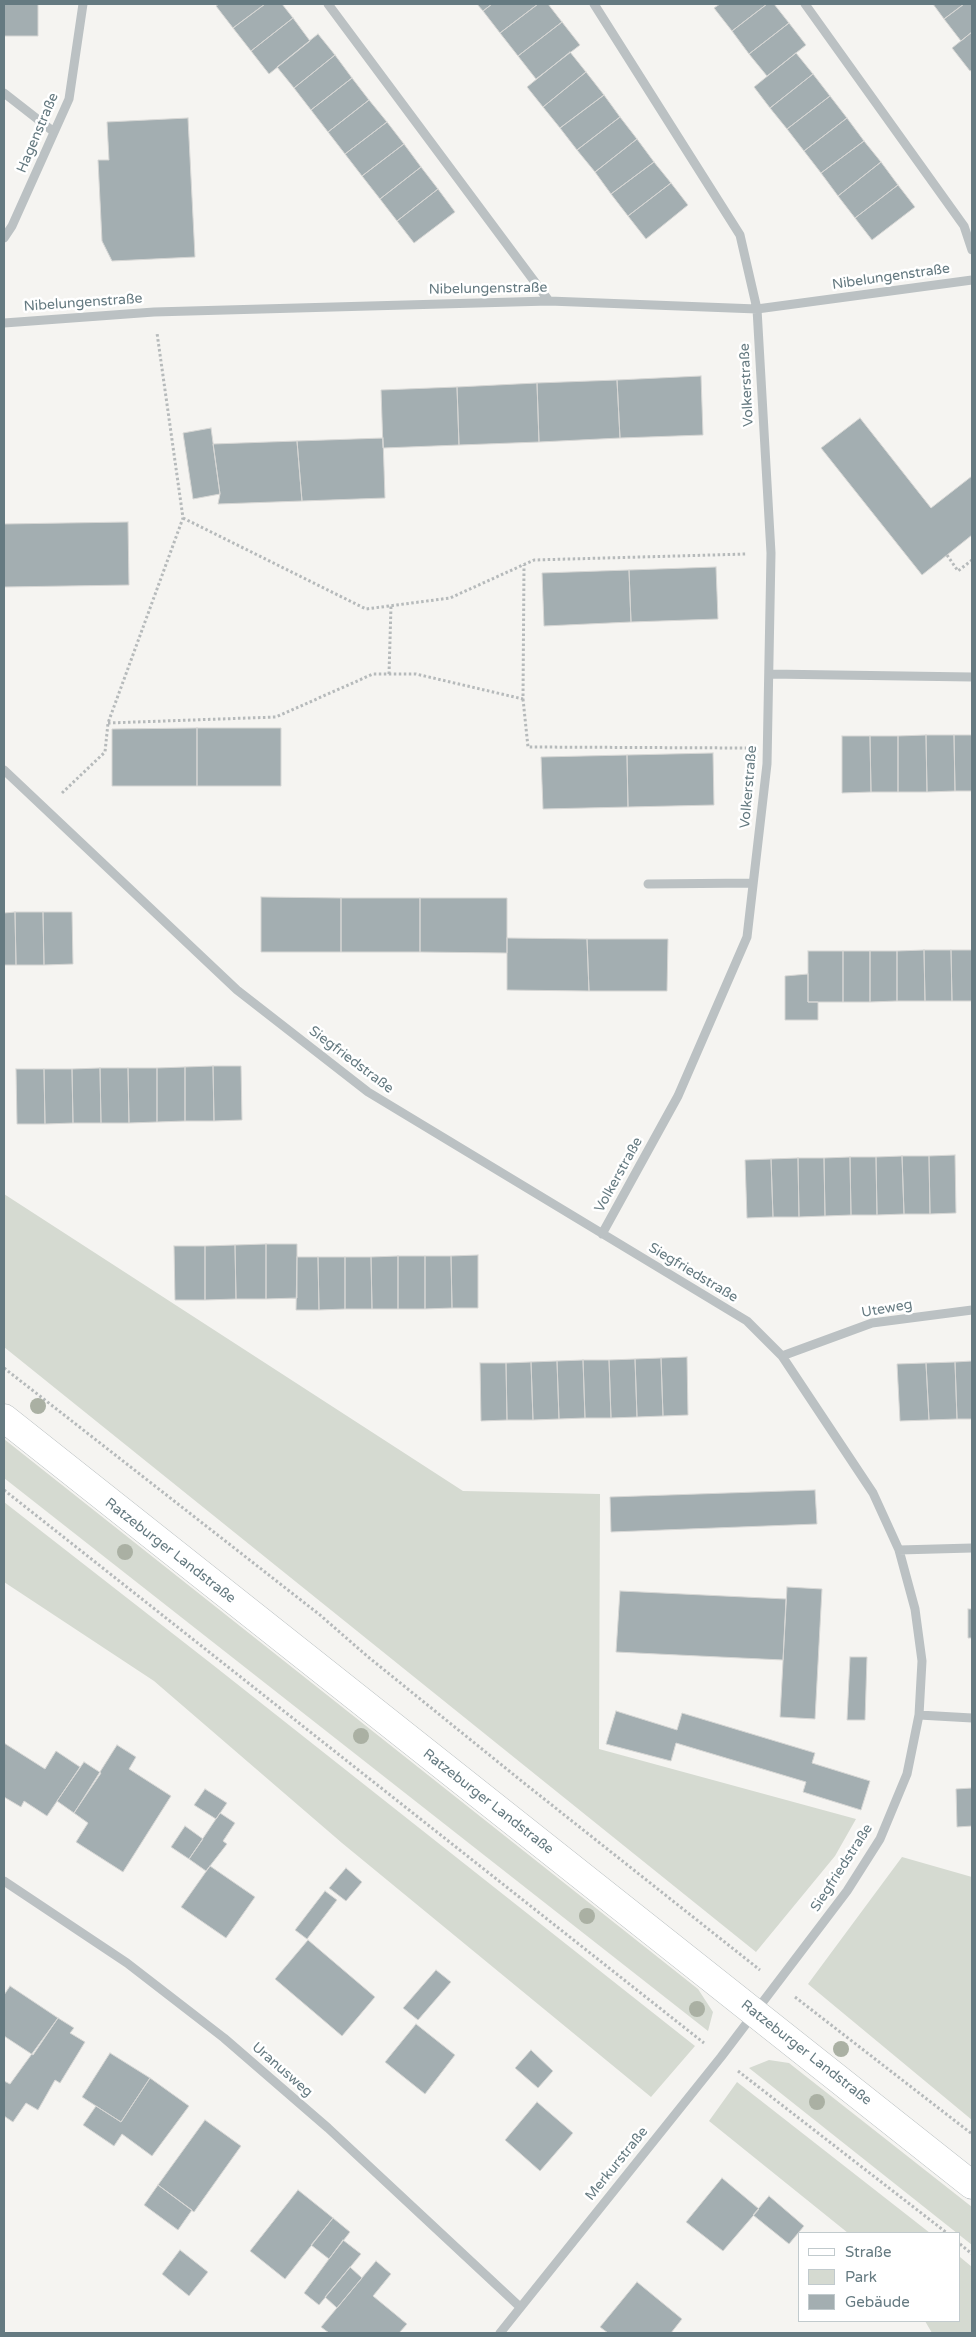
<!DOCTYPE html>
<meta charset="utf-8">
<style>
body{margin:0}
#map{position:relative;width:976px;height:2337px;overflow:hidden;background:#f5f4f1;font-family:"Varela Round",sans-serif}
canvas{display:block}
.frame{position:absolute;inset:0;border:5px solid #657a81;pointer-events:none}
.legend{position:absolute;left:798px;top:2232px;width:162px;height:90px;box-sizing:border-box;background:#fff;border:1px solid #c1cacd;margin:0;padding:6px 9px;list-style:none;font-size:15px;color:#657a81}
.legend li{display:flex;align-items:center;gap:10px;height:25px}
.legend b{width:25px;border:1px solid #c1cacd}
</style>
<div id="map">
<canvas width="976" height="2337"></canvas>
<div class="frame"></div>
<ul class="legend">
<li><b style="height:6px;background:#fff"></b>Straße</li>
<li><b style="height:14px;background:#d5dad1"></b>Park</li>
<li><b style="height:14px;background:#a3aeb1"></b>Gebäude</li>
</ul>
</div>
<script>
const g = document.querySelector('canvas').getContext('2d');
g.lineJoin = 'round';
function fillPath(path, color) { g.fillStyle = color; g.fill(path, 'evenodd'); }
const toPath = rows => new Path2D(rows.map(r => 'M' + r).join(''));
function strokePath(path, color, width, dash) { g.strokeStyle = color; g.lineWidth = width; g.lineCap = dash ? 'butt' : 'round'; g.setLineDash(dash || []); g.stroke(path); }
function drawText(font, color, halo, rows, align = 'center') {
  g.font = font + ' "Varela Round",sans-serif'; g.lineWidth = 5; g.setLineDash([]); g.textBaseline = 'middle'; g.strokeStyle = halo; g.fillStyle = color; for (const [text, x, y, turn = 0] of rows) {
    g.save(); g.translate(x, y); g.rotate((+turn || 0) * Math.PI / 180); g.textAlign = isNaN(turn) ? turn : align; if (halo) g.strokeText(text, 0, 0); g.fillText(text, 0, 0); g.restore();
  }
}
const green = toPath([
 [4,1194,463,1491,600,1494,599,1749,856,1819,835,1856,756,1952,4,1347],
 [4,1439,698,1989,713,2012,708,2031,4,1478],
 [4,1502,213,1665,695,2046,651,2097,342,1843,154,1681,4,1582],
 [902,1857,972,1877,972,2120,808,1984],
 [769,2060,789,2063,972,2207,972,2245,749,2068],
 [737,2082,930,2233,848,2233,709,2121],
 [960,2257,972,2267,972,2333,932,2333,925,2321,960,2321]
]);
const building = toPath([
 [4,4,38,4,38,36,4,36,4,4],
 [219,4,265,4,233,28,216,6,219,4],
 [265,4,282,4,293,18,251,51,233,28,265,4],
 [477,4,492,4,483,11,477,4],
 [492,4,538,4,500,33,483,11,492,4],
 [538,4,548,4,562,22,518,56,500,33,538,4],
 [720,4,767,4,732,31,714,8,720,4],
 [767,4,774,4,789,23,749,54,732,31,767,4],
 [933,4,964,4,944,19,933,4],
 [964,4,972,4,972,32,961,41,944,19,964,4],
 [293,18,310,41,269,74,251,51,293,18],
 [562,22,580,45,536,79,518,56,562,22],
 [789,23,806,45,767,76,749,54,789,23],
 [972,32,972,70,970,71,952,48,972,32],
 [318,34,335,55,294,88,277,67,318,34],
 [570,52,586,72,543,107,527,87,570,52],
 [796,53,813,74,770,108,754,87,796,53],
 [335,55,352,78,311,110,294,88,335,55],
 [586,72,604,95,560,128,543,107,586,72],
 [813,74,830,96,787,129,770,108,813,74],
 [352,78,369,100,328,132,311,110,352,78],
 [604,95,620,117,577,150,560,128,604,95],
 [830,96,847,118,804,151,787,129,830,96],
 [369,100,387,122,345,154,328,132,369,100],
 [620,117,637,139,595,172,577,150,620,117],
 [188,118,195,257,112,261,102,241,98,160,109,160,107,122,188,118],
 [847,118,864,141,821,173,804,151,847,118],
 [387,122,404,144,362,176,345,154,387,122],
 [637,139,654,162,611,194,595,172,637,139],
 [864,141,881,162,838,196,821,173,864,141],
 [404,144,421,167,380,199,362,176,404,144],
 [654,162,671,183,628,216,611,194,654,162],
 [881,162,898,185,855,218,838,196,881,162],
 [421,167,438,189,397,221,380,199,421,167],
 [671,183,688,205,646,239,628,216,671,183],
 [898,185,915,207,872,240,855,218,898,185],
 [438,189,455,212,414,243,397,221,438,189],
 [701,376,703,435,620,438,617,380,701,376],
 [617,380,620,438,539,442,537,383,617,380],
 [537,383,539,442,459,445,457,387,537,383],
 [457,387,459,445,383,448,381,390,457,387],
 [860,418,931,508,972,476,972,535,922,575,821,448,860,418],
 [211,428,220,494,193,499,183,433,211,428],
 [383,438,385,498,302,501,297,441,383,438],
 [297,441,302,501,218,504,220,494,213,444,297,441],
 [128,522,129,585,4,587,4,524,128,522],
 [716,567,718,619,631,622,629,570,716,567],
 [629,570,631,622,544,626,542,573,629,570],
 [197,728,197,786,112,786,112,729,197,728],
 [197,728,281,728,281,786,197,786,197,728],
 [926,735,927,792,898,792,898,736,926,735],
 [926,735,954,735,955,791,927,792,926,735],
 [954,735,972,735,972,791,955,791,954,735],
 [842,736,870,736,871,792,842,793,842,736],
 [870,736,898,736,898,792,871,792,870,736],
 [713,753,714,805,628,807,627,755,713,753],
 [627,755,628,807,543,809,541,757,627,755],
 [261,897,341,898,341,952,261,952,261,897],
 [341,898,420,898,420,952,341,952,341,898],
 [420,898,507,898,507,953,420,952,420,898],
 [15,912,16,965,4,965,4,913,15,912],
 [15,912,43,912,44,965,16,965,15,912],
 [43,912,72,912,73,964,44,965,43,912],
 [507,938,587,939,589,991,507,990,507,938],
 [587,939,668,939,667,991,589,991,587,939],
 [924,950,925,1001,897,1001,897,951,924,950],
 [924,950,951,950,952,1001,925,1001,924,950],
 [951,950,972,950,972,1001,952,1001,951,950],
 [808,951,843,951,843,1002,808,1002,808,951],
 [843,951,870,951,870,1002,843,1002,843,951],
 [870,951,897,951,897,1001,870,1002,870,951],
 [808,974,808,1002,818,1002,818,1020,785,1020,785,976,808,974],
 [213,1066,241,1066,242,1120,214,1121,213,1066],
 [213,1066,214,1121,185,1121,185,1067,213,1066],
 [185,1067,185,1121,157,1122,157,1068,185,1067],
 [100,1068,128,1068,129,1123,101,1123,100,1068],
 [100,1068,101,1123,73,1123,72,1069,100,1068],
 [128,1068,157,1068,157,1122,129,1123,128,1068],
 [16,1069,44,1069,45,1124,17,1124,16,1069],
 [44,1069,72,1069,73,1123,45,1124,44,1069],
 [955,1155,956,1213,930,1214,929,1156,955,1155],
 [902,1156,904,1214,877,1215,876,1157,902,1156],
 [902,1156,929,1156,930,1214,904,1214,902,1156],
 [850,1157,876,1157,877,1215,851,1215,850,1157],
 [850,1157,851,1215,825,1216,824,1158,850,1157],
 [798,1158,799,1217,773,1217,771,1159,798,1158],
 [798,1158,824,1158,825,1216,799,1217,798,1158],
 [771,1159,773,1217,747,1218,745,1160,771,1159],
 [266,1244,297,1244,297,1298,266,1299,266,1244],
 [266,1244,266,1299,236,1299,235,1245,266,1244],
 [235,1245,236,1299,205,1300,205,1246,235,1245],
 [174,1246,205,1246,205,1300,175,1300,174,1246],
 [478,1255,478,1308,452,1308,451,1256,478,1255],
 [398,1256,425,1256,425,1309,398,1309,398,1256],
 [398,1256,398,1309,372,1309,371,1257,398,1256],
 [425,1256,451,1256,452,1308,425,1309,425,1256],
 [297,1257,318,1257,319,1310,296,1310,297,1257],
 [318,1257,345,1257,345,1309,319,1310,318,1257],
 [345,1257,371,1257,372,1309,345,1309,345,1257],
 [687,1357,688,1415,663,1416,661,1358,687,1357],
 [661,1358,663,1416,637,1417,635,1359,661,1358],
 [635,1359,637,1417,611,1418,609,1360,635,1359],
 [583,1360,585,1418,559,1419,557,1361,583,1360],
 [583,1360,609,1360,611,1418,585,1418,583,1360],
 [557,1361,559,1419,533,1420,531,1362,557,1361],
 [972,1361,972,1419,957,1419,955,1362,972,1361],
 [531,1362,533,1420,507,1420,506,1363,531,1362],
 [955,1362,957,1419,929,1420,926,1363,955,1362],
 [480,1363,506,1363,507,1420,481,1421,480,1363],
 [926,1363,929,1420,900,1421,897,1364,926,1363],
 [815,1490,817,1524,611,1532,610,1497,815,1490],
 [787,1587,822,1589,815,1719,780,1717,787,1587],
 [620,1591,786,1599,783,1660,616,1652,620,1591],
 [968,1609,972,1609,972,1638,968,1638,968,1609],
 [850,1657,867,1657,865,1720,847,1720,850,1657],
 [616,1711,677,1730,682,1713,815,1753,812,1763,870,1781,861,1810,803,1792,806,1782,676,1743,671,1761,606,1744,616,1711],
 [4,1743,45,1769,56,1751,80,1767,47,1816,24,1801,21,1807,4,1797,4,1743],
 [117,1745,136,1757,129,1769,171,1796,123,1872,76,1842,88,1823,74,1813,117,1745],
 [84,1762,101,1773,74,1813,57,1801,84,1762],
 [972,1788,972,1826,957,1827,956,1789,972,1788],
 [205,1789,227,1803,216,1819,194,1805,205,1789],
 [220,1813,235,1823,223,1841,227,1844,206,1871,189,1859,220,1813],
 [185,1826,203,1839,189,1859,171,1847,185,1826],
 [210,1866,255,1897,226,1938,181,1907,210,1866],
 [346,1868,362,1882,346,1901,329,1888,346,1868],
 [325,1891,337,1900,307,1939,295,1930,325,1891],
 [308,1940,375,1997,342,2036,275,1979,308,1940],
 [436,1970,451,1982,418,2020,403,2008,436,1970],
 [10,1986,58,2018,33,2055,4,2036,4,1995,10,1986],
 [58,2018,74,2028,70,2033,85,2042,60,2083,55,2080,38,2110,26,2103,13,2122,4,2116,4,2081,10,2084,58,2018],
 [416,2024,455,2055,425,2094,385,2062,416,2024],
 [531,2050,553,2071,538,2088,515,2068,531,2050],
 [110,2053,150,2078,121,2122,82,2097,110,2053],
 [150,2078,189,2106,152,2156,122,2134,114,2146,83,2125,96,2106,121,2122,150,2078],
 [537,2102,573,2133,540,2171,505,2140,537,2102],
 [205,2120,241,2146,194,2212,158,2185,205,2120],
 [722,2178,759,2209,723,2251,686,2222,722,2178],
 [158,2185,192,2210,178,2230,144,2205,158,2185],
 [298,2190,333,2218,285,2279,250,2251,298,2190],
 [769,2196,804,2226,789,2244,753,2215,769,2196],
 [333,2218,350,2232,329,2259,311,2245,333,2218],
 [343,2240,361,2254,319,2305,304,2293,343,2240],
 [180,2250,208,2272,189,2296,162,2274,180,2250],
 [376,2261,391,2274,373,2296,407,2324,399,2333,329,2333,321,2327,376,2261],
 [350,2267,362,2278,337,2308,325,2297,350,2267],
 [637,2282,682,2319,671,2333,608,2333,600,2327,637,2282]
]);
const path = toPath([
 [183,518,366,609,450,598,534,560,747,554],
 [947,555,958,571,972,560],
 [389,674,391,606],
 [523,699,528,747,746,748],
 [108,723,276,717,373,674,416,674,523,699,524,565],
 [62,793,105,752,108,723,183,518,157,333],
 [4,1368,320,1615,367,1656,524,1783,760,1970],
 [4,1490,704,2043],
 [795,1997,972,2134],
 [738,2071,947,2233],
 [960,2244,972,2254]
]);
const minor = toPath([
 [328,4,549,301],
 [594,4,740,235,757,309,771,553,767,764,747,937,678,1096,602,1234],
 [805,4,964,226,972,250],
 [4,93,54,132],
 [4,238,12,226,69,99,83,4],
 [4,323,154,312,549,301,757,309,972,280],
 [769,674,972,677],
 [4,770,237,990,368,1092,747,1321,782,1356,873,1493,899,1550,915,1609,922,1661,919,1715,907,1774,880,1839,847,1891,721,2057,500,2333],
 [648,884,753,883],
 [782,1356,872,1323,972,1310],
 [899,1550,972,1548],
 [919,1715,972,1718],
 [4,1881,127,1963,224,2038,328,2128,520,2307]
]);
const major = toPath([
 [4,1418,972,2185]
]);
const trees = [
 [38,1406],
 [125,1552],
 [361,1736],
 [587,1916],
 [697,2009],
 [841,2049],
 [817,2102]
];
const streetNames = [
 ["Hagenstraße",38,133,-67],
 ["Nibelungenstraße",891,277,-8],
 ["Nibelungenstraße",488,289,-1],
 ["Nibelungenstraße",83,303,-4],
 ["Volkerstraße",747,385,-93],
 ["Volkerstraße",749,787,-85],
 ["Siegfriedstraße",351,1060,37],
 ["Volkerstraße",619,1175,-61],
 ["Siegfriedstraße",693,1273,31],
 ["Uteweg",887,1309,-10],
 ["Ratzeburger Landstraße",170,1551,38],
 ["Ratzeburger Landstraße",488,1802,38],
 ["Siegfriedstraße",842,1868,-57],
 ["Ratzeburger Landstraße",806,2053,38],
 ["Uranusweg",282,2070,41],
 ["Merkurstraße",617,2164,-51]
];
fillPath(green, '#d5dad1');
fillPath(building, '#a3aeb1');
strokePath(building, '#d6d6d4', 1);
strokePath(major, '#afb6b8', 29);
strokePath(path, '#b6babb', 3, [2.5, 2.5]);
strokePath(minor, '#bbc1c3', 9);
strokePath(major, '#fff', 28);
g.fillStyle = '#aab0a3';
for (const [x, y] of trees) { g.beginPath(); g.arc(x, y, 8, 0, 2 * Math.PI); g.fill(); }
drawText('14px', '#657a81', '#fff', streetNames);
</script>
